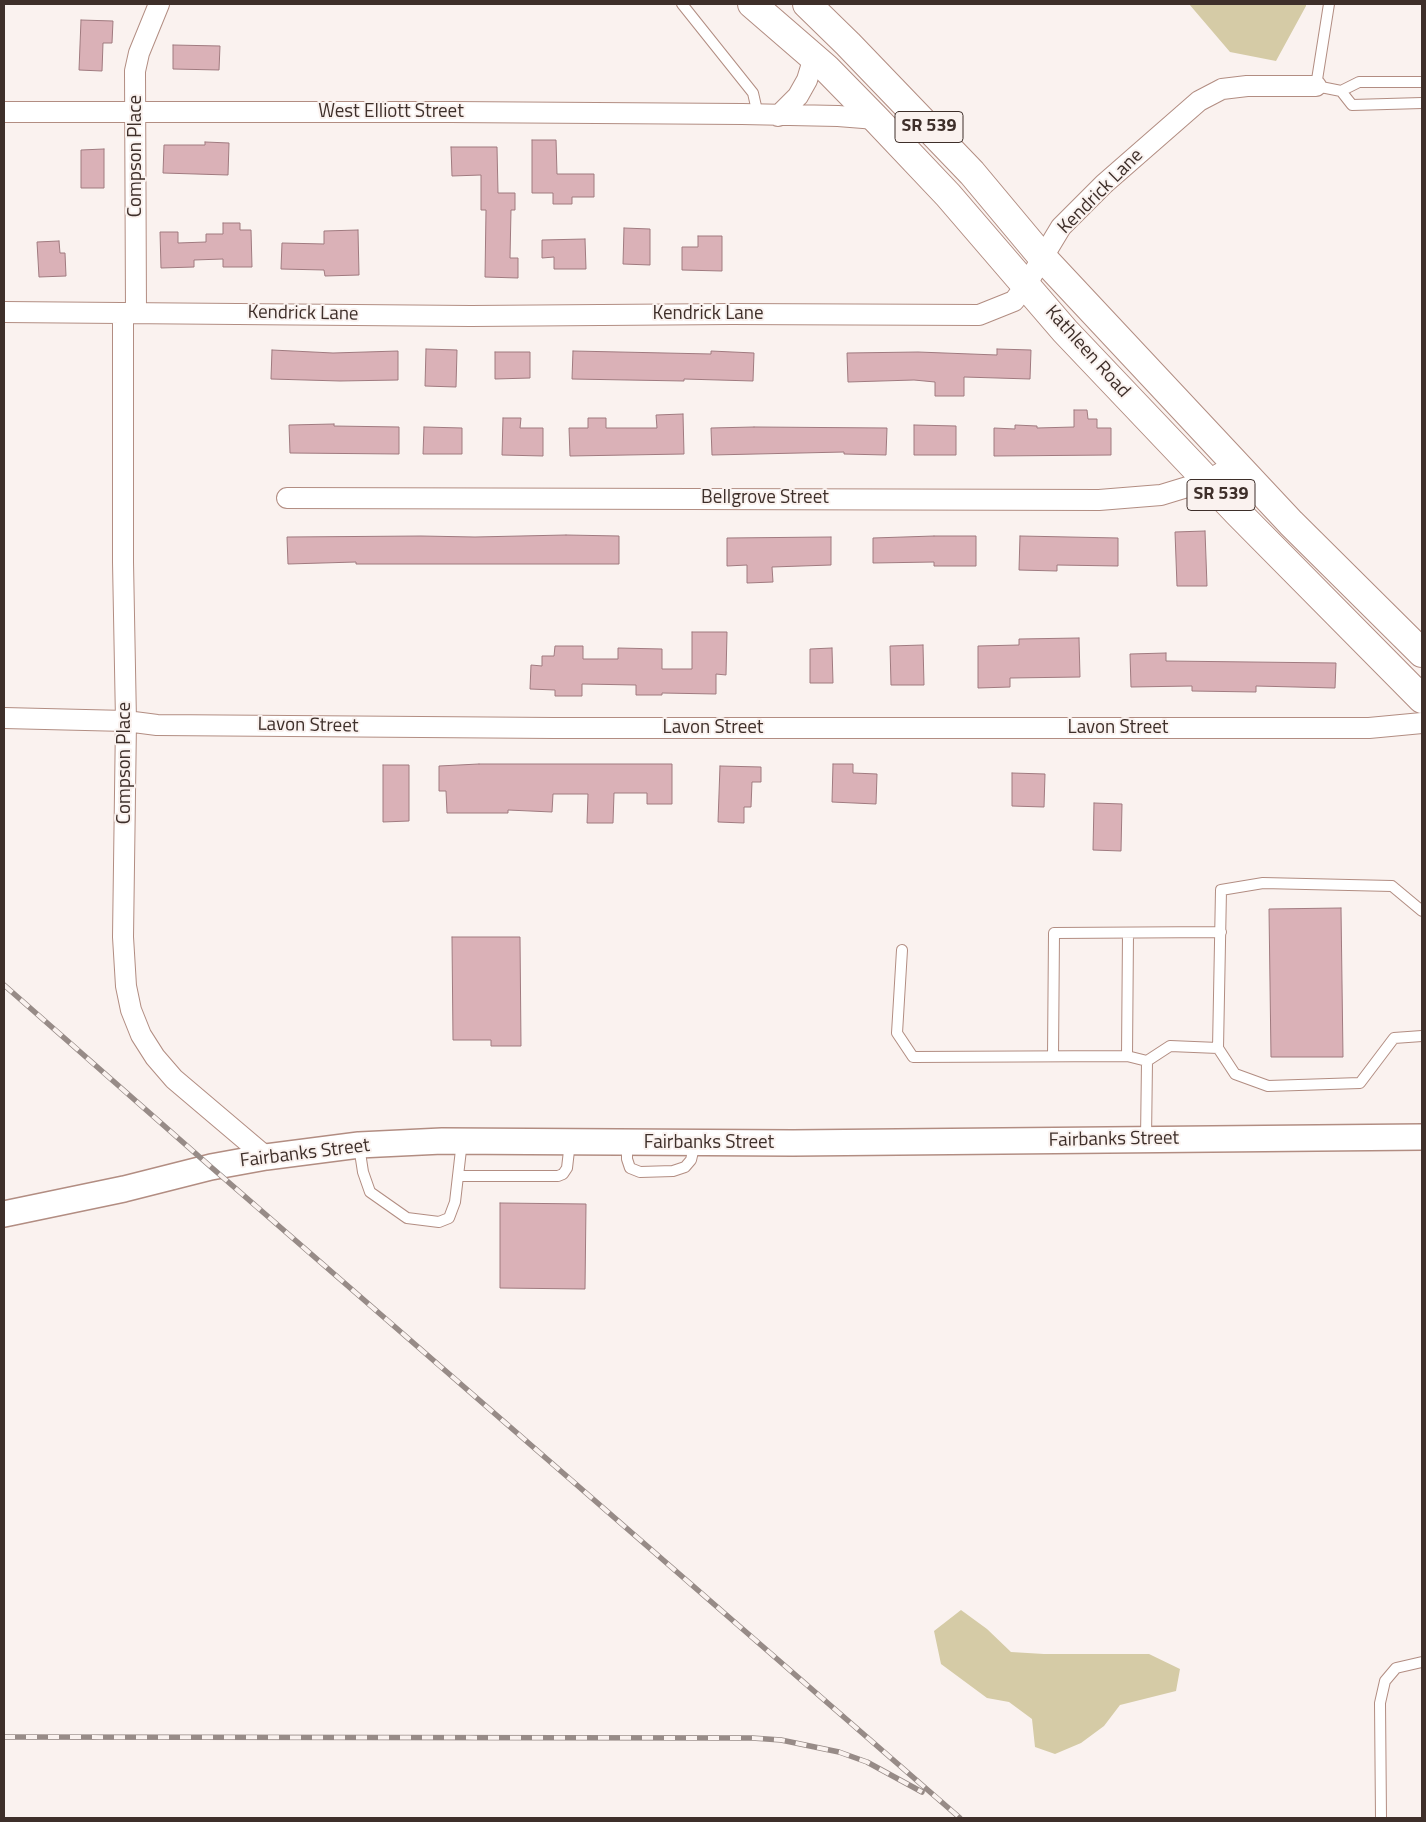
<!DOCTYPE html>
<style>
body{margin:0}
#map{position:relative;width:1426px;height:1822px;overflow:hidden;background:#faf2ef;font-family:"Titillium Web",sans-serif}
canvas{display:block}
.frame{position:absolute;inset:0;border:5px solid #3e2f2a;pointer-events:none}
</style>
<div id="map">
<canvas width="1426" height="1822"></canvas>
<div class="frame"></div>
</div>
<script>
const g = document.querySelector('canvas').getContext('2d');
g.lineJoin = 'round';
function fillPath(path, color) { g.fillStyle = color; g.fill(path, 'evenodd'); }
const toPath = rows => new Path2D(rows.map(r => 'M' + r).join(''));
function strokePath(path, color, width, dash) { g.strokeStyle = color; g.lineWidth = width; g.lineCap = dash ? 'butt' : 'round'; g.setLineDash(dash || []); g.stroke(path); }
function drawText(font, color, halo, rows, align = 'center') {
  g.font = font + ' "Titillium Web",sans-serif'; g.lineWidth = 4; g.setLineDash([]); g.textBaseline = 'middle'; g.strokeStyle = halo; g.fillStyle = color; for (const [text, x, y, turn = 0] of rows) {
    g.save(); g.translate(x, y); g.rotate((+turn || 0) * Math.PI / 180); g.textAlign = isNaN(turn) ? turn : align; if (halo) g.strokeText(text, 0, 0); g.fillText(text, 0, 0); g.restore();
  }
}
const green = toPath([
 [1189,4,1306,4,1306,6,1276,61,1230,52],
 [961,1610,987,1629,1011,1652,1044,1654,1149,1654,1180,1669,1176,1691,1120,1705,1104,1726,1081,1743,1055,1754,1035,1747,1032,1719,1009,1702,987,1698,941,1664,934,1631]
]);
const building = toPath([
 [81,20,113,21,112,43,103,43,102,71,79,70,81,20],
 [173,45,220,46,219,70,173,69,173,45],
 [532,140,556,140,557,174,594,174,594,197,572,197,572,204,553,204,553,193,532,193,532,140],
 [205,142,229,143,228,175,163,173,164,145,205,145,205,142],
 [451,147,497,147,498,193,515,193,515,210,511,210,510,258,518,258,518,278,485,277,486,210,481,210,481,175,452,176,451,147],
 [104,149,104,188,81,188,81,150,104,149],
 [223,223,240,223,240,230,251,230,252,267,223,267,223,259,194,260,194,267,161,268,160,232,178,232,178,243,206,242,206,234,223,234,223,223],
 [624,228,650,229,650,265,623,264,624,228],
 [358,230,359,275,325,276,324,270,281,269,282,243,324,244,324,231,358,230],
 [698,236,722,236,722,271,682,270,682,247,698,247,698,236],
 [585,239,586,269,554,269,554,257,542,258,542,240,585,239],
 [59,241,60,253,65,253,66,276,39,277,37,242,59,241],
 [426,349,457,350,456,387,425,386,426,349],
 [997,349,1031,350,1030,379,964,377,964,396,935,396,935,382,914,380,848,382,847,353,918,352,997,355,997,349],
 [272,350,333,353,398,351,398,380,340,381,271,379,272,350],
 [573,351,711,354,711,351,754,353,753,381,684,379,684,381,572,379,573,351],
 [495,352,530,352,530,378,495,379,495,352],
 [1074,410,1087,410,1088,419,1097,419,1097,428,1111,428,1111,455,994,456,994,428,1015,429,1015,425,1037,426,1037,428,1074,427,1074,410],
 [683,414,684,454,570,456,569,428,588,428,588,418,606,418,606,428,657,428,656,415,683,414],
 [503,418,521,418,520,428,543,428,543,456,502,455,503,418],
 [334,424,334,426,399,427,399,454,290,453,289,425,334,424],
 [914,425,956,426,956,455,914,455,914,425],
 [424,427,462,428,462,454,423,454,424,427],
 [754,427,887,428,886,455,844,454,844,452,712,455,711,428,754,427],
 [1205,531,1207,586,1177,586,1175,532,1205,531],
 [566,535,619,536,619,564,356,564,356,562,288,564,287,537,421,536,475,537,566,535],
 [934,536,976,536,976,566,934,566,934,562,873,563,873,538,934,536],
 [1020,536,1118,538,1118,566,1057,565,1057,571,1019,570,1020,536],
 [831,537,831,565,772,567,773,582,747,583,747,565,727,566,727,538,831,537],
 [692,632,727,632,726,675,716,674,716,694,662,693,662,695,636,695,636,685,582,684,582,696,555,696,555,690,530,689,531,665,542,666,542,656,554,656,555,646,583,646,583,659,618,659,618,648,662,649,662,669,692,669,692,632],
 [1079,638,1080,677,1010,678,1010,687,978,688,978,646,1019,645,1019,639,1079,638],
 [923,645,924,685,891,685,890,646,923,645],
 [832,648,833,683,810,683,810,649,832,648],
 [1166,653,1166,661,1336,663,1335,688,1256,686,1256,692,1192,691,1192,686,1131,687,1130,654,1166,653],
 [479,764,672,764,672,804,647,804,647,793,614,793,613,823,587,823,588,794,553,794,552,812,508,810,508,813,447,813,446,791,439,791,439,766,479,764],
 [833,764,853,764,853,773,877,774,876,804,832,802,833,764],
 [383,765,409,765,409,821,383,822,383,765],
 [720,766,761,767,761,782,752,782,751,807,744,807,744,823,718,822,720,766],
 [1012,773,1045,774,1044,807,1012,806,1012,773],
 [1094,803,1122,804,1121,851,1093,850,1094,803],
 [1341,908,1343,1057,1271,1057,1269,909,1341,908],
 [452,937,520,937,521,1046,491,1046,491,1040,453,1040,452,937],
 [500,1203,586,1204,585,1289,500,1288,500,1203]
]);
const service = toPath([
 [682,4,753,93,758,115],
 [1329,4,1316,86,1341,91,1359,82,1422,82],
 [1341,91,1352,105,1422,103],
 [902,950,897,1033,913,1057,1127,1056,1147,1061,1170,1046,1218,1048,1235,1074,1268,1086,1360,1083,1394,1038,1422,1036],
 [1218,1048,1221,890,1263,883,1392,886,1422,911],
 [1053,1056,1054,933,1221,932],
 [1127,1056,1128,933],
 [1146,1139,1147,1061],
 [627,1142,627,1159,630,1168,640,1172,673,1171,685,1167,691,1160,695,1143],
 [359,1146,363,1172,370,1192,407,1218,439,1222,449,1218,455,1202,462,1141],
 [458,1176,558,1176,563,1174,567,1168,570,1142],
 [1381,1818,1380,1703,1385,1681,1396,1668,1422,1662]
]);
const minor = toPath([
 [4,112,450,112,742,114,838,116,876,119],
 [778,116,798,96,807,80,814,57],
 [4,312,471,316,731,314,979,315,1014,301,1026,285,1061,227,1104,184,1199,101,1222,89,1247,86,1316,86],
 [123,313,123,562,126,721,123,937,126,986,131,1010,141,1035,155,1057,174,1079,266,1157],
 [136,313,135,71,139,53,159,4],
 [287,498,1099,500,1161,495,1207,481,1236,464],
 [4,718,126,721,157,725,554,728,1369,728,1422,723]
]);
const tertiary = toPath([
 [4,1214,124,1189,211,1167,266,1157,359,1145,442,1141,793,1143,1422,1137]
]);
const primary = toPath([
 [752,4,826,68,876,119,948,195,1065,331,1238,513,1422,699],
 [807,4,848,44,972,173,1043,258,1291,523,1422,653]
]);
const rail = toPath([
 [4,985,211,1167,960,1818],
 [4,1737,752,1738,781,1740,839,1752,867,1762,922,1792]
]);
const shields = [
 [929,127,68],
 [1221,495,68]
];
const shieldNames = [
 ["SR 539",929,127],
 ["SR 539",1221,495]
];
const streetNames = [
 ["West Elliott Street",391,112],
 ["Compson Place",136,156,-90],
 ["Kendrick Lane",1101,192,-45],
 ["Kendrick Lane",303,314,1],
 ["Kendrick Lane",708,314],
 ["Kathleen Road",1087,352,48],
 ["Bellgrove Street",765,498],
 ["Lavon Street",308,726,1],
 ["Lavon Street",713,728],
 ["Lavon Street",1118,728],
 ["Compson Place",125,763,-90],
 ["Fairbanks Street",1114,1140,-1],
 ["Fairbanks Street",709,1143],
 ["Fairbanks Street",305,1154,-7]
];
fillPath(green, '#d5cba6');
fillPath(building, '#dab1b7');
strokePath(building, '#a07a7f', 1);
strokePath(service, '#b28d82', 12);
strokePath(minor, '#b28d82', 22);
strokePath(tertiary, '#b28d82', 28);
strokePath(primary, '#b28d82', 30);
strokePath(service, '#fff', 10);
strokePath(minor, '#fff', 20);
strokePath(tertiary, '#fff', 25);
strokePath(primary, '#fff', 28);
strokePath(rail, '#978b87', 5.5);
strokePath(rail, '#faf2ef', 4, [11]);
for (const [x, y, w] of shields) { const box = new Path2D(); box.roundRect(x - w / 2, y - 15.5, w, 31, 4); g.fillStyle = '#faf2ef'; g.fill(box); strokePath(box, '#3e2f2a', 1); }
drawText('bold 18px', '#3e2f2a', null, shieldNames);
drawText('19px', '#3e2f2a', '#faf2ef', streetNames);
</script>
